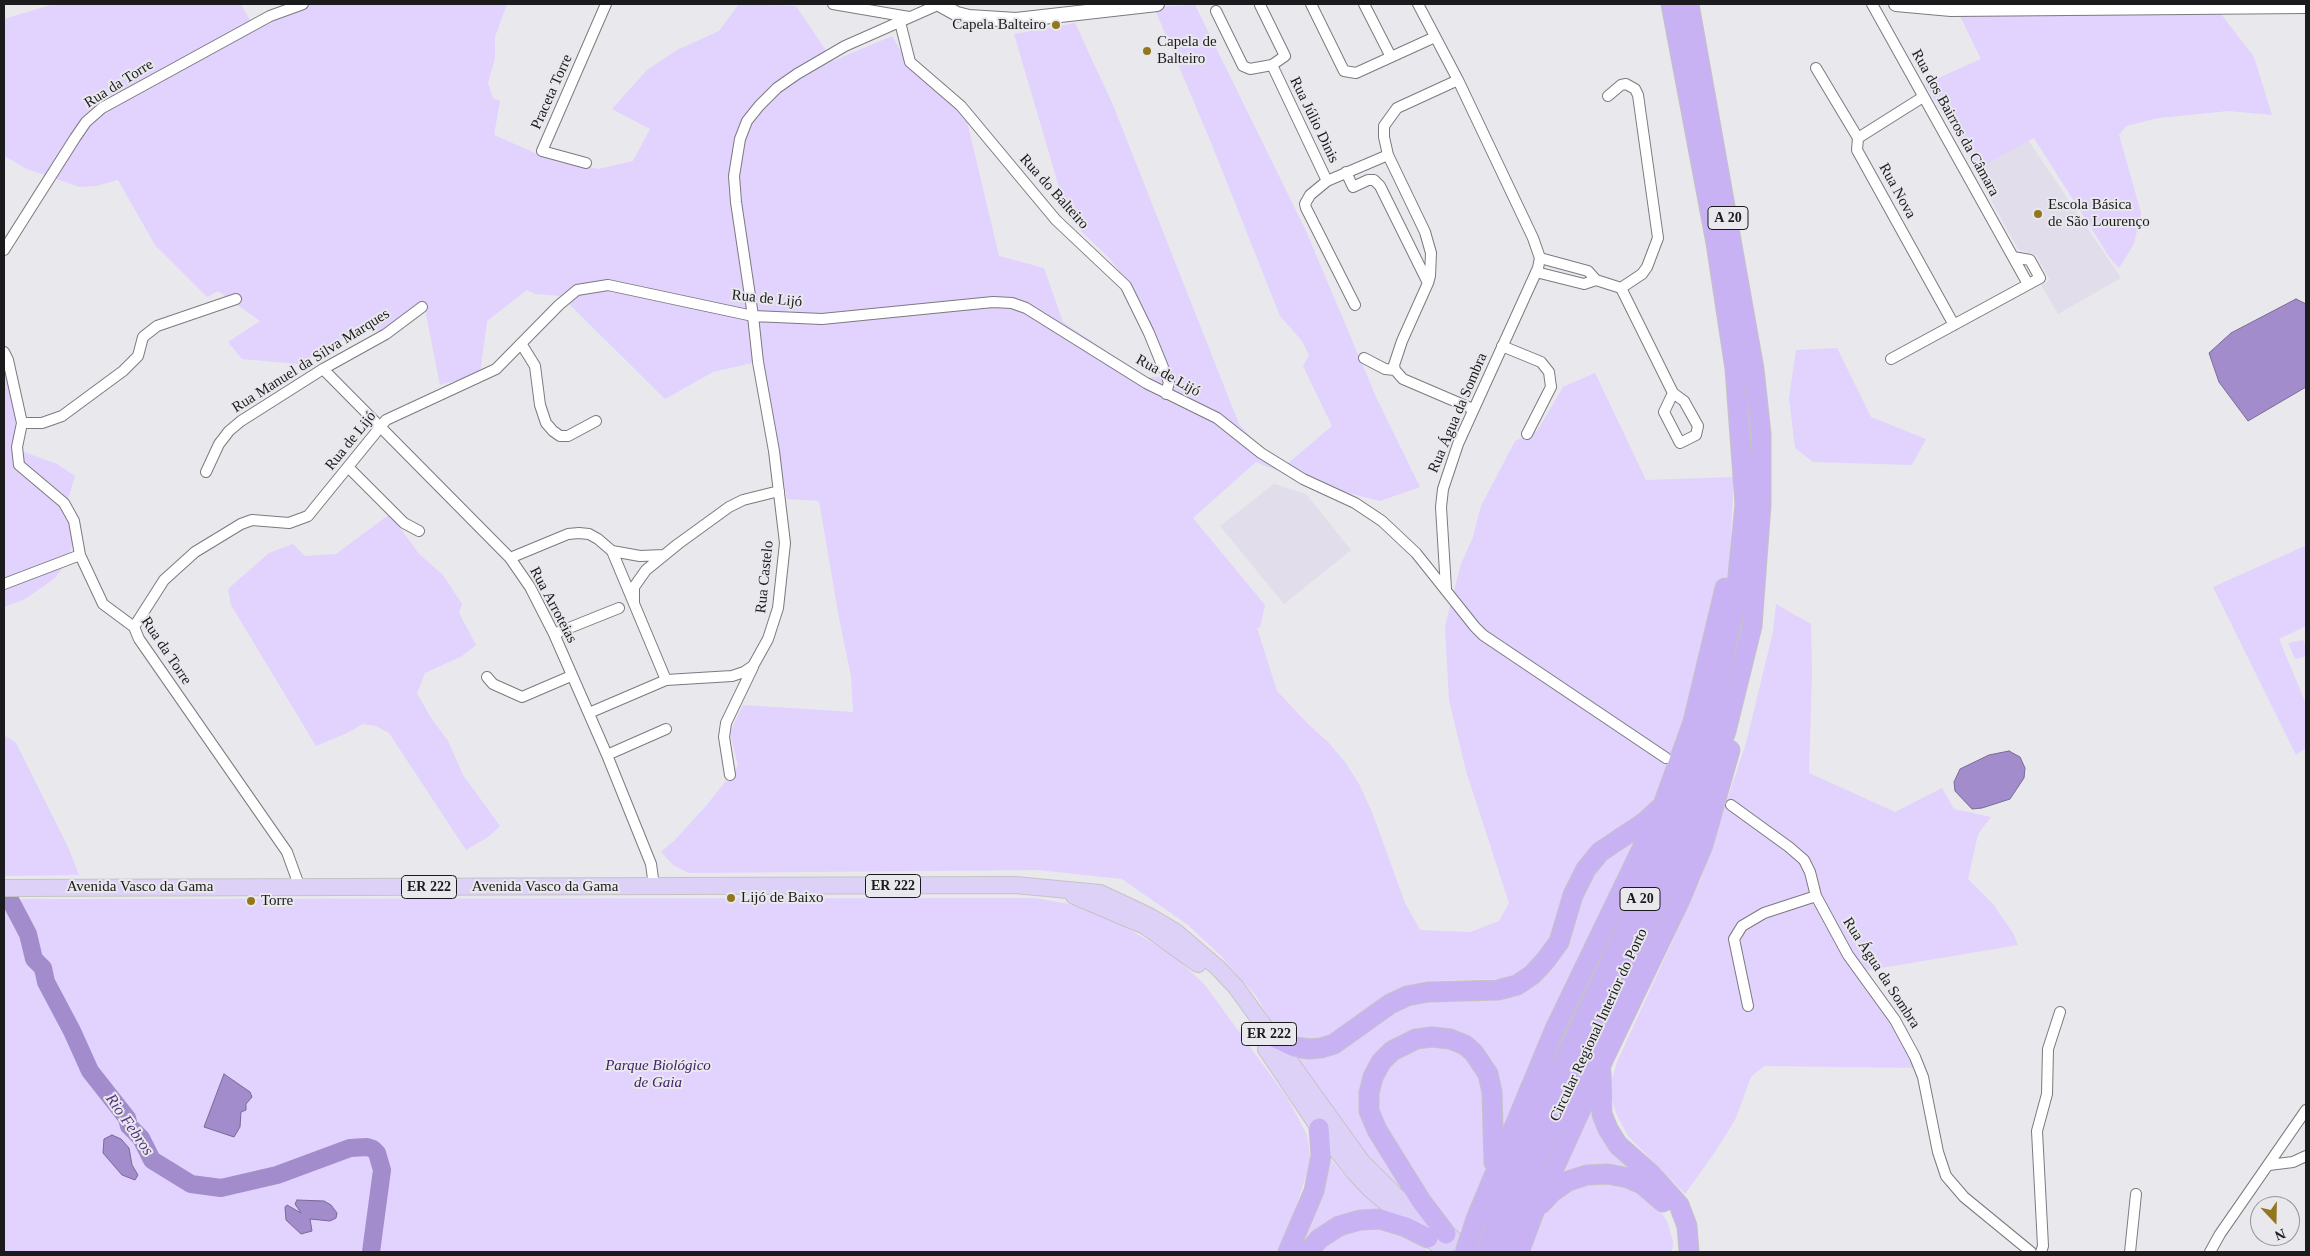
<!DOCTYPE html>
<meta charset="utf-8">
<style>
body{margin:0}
#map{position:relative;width:2310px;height:1256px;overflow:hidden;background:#e9e8ed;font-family:Georgia,serif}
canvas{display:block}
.frame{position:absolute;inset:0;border:5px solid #1b1a1c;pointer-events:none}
.north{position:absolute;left:2250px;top:1196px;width:50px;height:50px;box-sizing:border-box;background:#e9e8ed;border:1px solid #979699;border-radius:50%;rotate:159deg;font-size:14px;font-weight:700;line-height:20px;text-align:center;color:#1b1a1c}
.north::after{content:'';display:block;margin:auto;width:18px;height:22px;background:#93771e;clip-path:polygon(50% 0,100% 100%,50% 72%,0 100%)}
</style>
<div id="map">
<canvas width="2310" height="1256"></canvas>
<div class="frame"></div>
<div class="north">N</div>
</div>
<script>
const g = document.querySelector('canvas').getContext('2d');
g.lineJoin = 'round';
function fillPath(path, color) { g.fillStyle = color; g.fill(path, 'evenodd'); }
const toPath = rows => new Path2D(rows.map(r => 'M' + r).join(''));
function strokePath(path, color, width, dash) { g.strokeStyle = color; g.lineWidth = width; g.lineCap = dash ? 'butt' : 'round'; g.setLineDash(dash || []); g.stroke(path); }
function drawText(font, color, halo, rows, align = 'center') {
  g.font = font + ' Georgia,serif'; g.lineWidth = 4; g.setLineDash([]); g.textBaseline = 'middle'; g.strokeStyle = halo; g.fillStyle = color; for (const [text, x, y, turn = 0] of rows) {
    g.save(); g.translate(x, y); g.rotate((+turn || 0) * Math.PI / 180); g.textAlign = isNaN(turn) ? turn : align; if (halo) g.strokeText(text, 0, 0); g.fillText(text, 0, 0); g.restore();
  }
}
const built = toPath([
 [2024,134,2121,278,2058,314,2041,285,2050,280,2036,255,2018,249,1979,178,1980,173,1974,162],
 [1274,484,1306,494,1351,550,1284,604,1220,526]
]);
const green = toPath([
 [54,4,241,4,253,26,306,4,507,4,495,37,495,58,488,83,493,98,500,101,494,135,535,153,598,169,633,161,650,129,612,109,647,70,677,50,719,31,739,4,796,6,833,61,892,36,907,62,966,117,999,256,1044,268,1063,322,1147,378,1167,376,1128,282,1109,258,1082,232,1066,211,1014,34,1075,23,1113,105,1239,424,1280,470,1332,426,1303,366,1309,355,1302,341,1280,316,1212,145,1154,7,1195,5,1306,231,1376,397,1420,487,1380,501,1308,483,1256,462,1193,518,1265,605,1260,627,1257,628,1277,691,1309,725,1328,742,1345,762,1359,784,1372,812,1405,903,1420,930,1470,932,1499,921,1509,903,1466,771,1449,700,1445,626,1461,564,1473,537,1481,506,1515,441,1537,431,1563,387,1595,373,1646,480,1734,477,1729,568,1710,657,1658,808,1615,836,1550,952,1519,974,1499,979,1433,981,1404,987,1395,991,1347,1027,1319,1044,1289,1037,1274,1027,1257,997,1220,955,1188,925,1122,879,1039,870,689,873,673,865,661,852,675,840,705,807,738,766,730,732,743,705,853,712,851,676,839,618,819,501,787,499,761,361,713,372,665,399,561,296,535,294,527,290,487,321,480,374,440,385,424,304,381,335,373,323,299,364,242,359,228,342,260,321,218,291,207,297,155,245,118,180,96,186,80,187,27,169,4,156,4,19],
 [2095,14,2221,14,2254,57,2272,115,2228,111,2158,118,2126,126,2119,135,2141,213,2134,244,2119,268,2110,258,2034,138,1977,169,1925,84,1981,59,1960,16],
 [1837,348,1871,417,1926,439,1912,465,1813,462,1795,448,1789,398,1796,350],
 [7,368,14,402,16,430,24,452,57,464,75,476,68,499,73,540,68,561,54,579,25,599,4,607,4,370],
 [390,514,419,554,443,575,462,604,459,613,476,645,462,656,425,673,417,693,431,718,448,741,463,775,500,826,488,837,466,850,389,733,376,726,363,724,347,733,316,746,231,605,228,589,269,553,293,544,305,556,336,554],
 [2305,546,2306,626,2279,639,2306,704,2306,748,2296,755,2213,587],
 [1776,604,1811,624,1812,671,1809,773,1895,812,1942,788,1954,809,1991,817,1978,834,1968,879,1993,904,2013,933,2018,945,1863,971,1926,1068,1764,1066,1751,1077,1735,1120,1715,1152,1685,1194,1628,1136,1616,1113,1609,1089,1617,1062,1701,879,1746,743,1773,632],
 [2303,640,2306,647,2306,656,2295,659,2288,643],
 [4,735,16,743,68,847,79,875,4,876],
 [1644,830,1501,1140,1489,1064,1425,1032,1366,1078,1414,1203,1371,1164,1291,1051,1380,1019,1410,1004,1428,1000,1528,988,1594,867],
 [998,898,1035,898,1069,904,1121,924,1175,957,1205,985,1288,1099,1307,1135,1311,1161,1281,1252,4,1252,4,899],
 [1415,1046,1437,1046,1458,1052,1474,1067,1483,1083,1487,1160,1480,1189,1459,1234,1444,1219,1377,1116,1375,1093,1381,1074,1395,1058],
 [1594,1095,1644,1179,1555,1185],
 [1329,1157,1346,1177,1389,1217,1372,1215,1302,1252,1298,1252],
 [1592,1182,1617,1183,1635,1189,1653,1201,1667,1221,1673,1242,1672,1252,1527,1252,1540,1221,1551,1204,1573,1189],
 [1386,1226,1406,1234,1430,1252,1318,1252,1339,1235,1363,1227]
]);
const water = toPath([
 [2296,299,2306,304,2306,387,2248,421,2219,382,2209,353,2231,333,2296,299],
 [2009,751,2020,757,2025,768,2024,778,2010,799,1982,808,1972,809,1955,791,1954,782,1960,769,1989,755,2009,751],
 [224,1074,250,1092,252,1097,246,1104,246,1110,241,1112,240,1127,234,1137,204,1127,224,1074],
 [112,1135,121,1139,129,1148,132,1165,138,1175,135,1180,122,1175,103,1153,104,1139,112,1135],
 [297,1200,324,1201,331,1205,337,1213,336,1218,330,1221,310,1219,312,1231,301,1234,286,1220,285,1207,287,1205,301,1213,295,1204,297,1200]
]);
const river = toPath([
 [8,896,28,934,34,959,43,968,46,982,72,1031,90,1071,127,1118,129,1126,141,1138,152,1160,191,1184,221,1188,277,1175,350,1148,367,1147,373,1149,377,1153,382,1170,371,1252]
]);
const minor = toPath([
 [833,4,909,17],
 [1311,4,1344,71,1356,73,1435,37],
 [1364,4,1391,57],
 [1418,4,1458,80,1533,238,1540,258,1538,268,1458,444,1443,489,1441,507,1446,589],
 [1872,4,2028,284],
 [1216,11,1243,66,1250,69,1272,65,1285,56,1260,5],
 [900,22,910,62,961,106,1056,220,1126,286,1149,333,1169,382,1166,394],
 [1272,65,1327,181,1388,155],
 [1816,68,1858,138],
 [1458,80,1397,108,1384,126,1384,137,1388,155,1425,232,1431,253,1430,276,1428,283,1402,341,1394,365,1395,370,1403,379,1473,409],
 [1608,96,1621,85,1626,84,1635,89,1638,95,1658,238,1647,267,1642,274,1621,288],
 [1923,97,1858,138,1857,150,1954,325],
 [586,163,542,151,606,4],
 [1346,172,1353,187,1368,180,1374,180,1380,186,1428,283],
 [1327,181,1310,195,1305,204,1306,208,1355,305],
 [4,250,75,138,86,122,102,108,270,16,303,4],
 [1540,258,1588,271,1596,280,1621,288,1673,393,1664,412,1680,443,1696,435,1698,426,1684,401,1673,393],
 [1536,272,1584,284,1596,280],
 [522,345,535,366,540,405,546,423,553,431,560,436,568,436,596,421],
 [1502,346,1541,362,1549,372,1551,387,1527,434],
 [4,352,8,360,22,423,17,447,19,465,64,503,74,521,80,555,103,604,134,627,139,639,287,852,300,888],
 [1364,358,1385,369,1395,370],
 [1891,359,2040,278,2030,260,2013,257],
 [323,369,510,558,530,587,554,634,607,755,651,864,654,886],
 [22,423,42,423,62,416,123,371,138,356,143,337,157,326,236,299],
 [348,467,404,523,419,531],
 [206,472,219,444,229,431,241,421,323,369,386,334,422,307],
 [612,551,666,680],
 [510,558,568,534,579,533,589,534,598,539,612,551,640,556,664,555],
 [4,584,80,555],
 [634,602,634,587,646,570,678,544,729,507,743,500,779,491],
 [134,627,164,580,195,552,241,524,252,520,289,523,308,516,386,420,496,369,559,305,577,290,608,285,753,316,822,319,993,302,1012,303,1026,308,1146,383,1217,418,1261,453,1303,479,1355,503,1382,521,1416,553,1475,627,1483,635,1666,758],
 [554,634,619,608],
 [487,677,493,684,522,697,571,676],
 [589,713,666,680,732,676,744,672,753,666,768,639,778,608,785,543,774,451,758,362,753,316,736,202,734,176,740,139,747,121,759,106,777,88,797,74,845,46,940,4],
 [607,755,666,729],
 [730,775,724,737,726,723,753,667],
 [1731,805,1789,847,1804,860,1810,872,1816,896,1848,955,1895,1020,1915,1057,1923,1077,1938,1152,1946,1176,1964,1197,2031,1252],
 [1748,1006,1734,939,1742,926,1764,913,1816,896],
 [2269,1165,2293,1162,2306,1156],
 [2041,1252,2043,1246,2037,1131,2047,1094,2048,1049,2060,1012],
 [2130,1252,2136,1194],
 [2210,1252,2220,1234,2306,1110]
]);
const tertiary = toPath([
 [939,4,957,14,969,17,1016,20,1157,4],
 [1896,4,1951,9,2306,6]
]);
const primary = toPath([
 [4,888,1015,885,1100,893,1149,916,1176,932,1218,968,1236,987,1362,1162,1397,1197,1471,1252],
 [1074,896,1145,926,1198,964],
 [1266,1049,1319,1128,1353,1171,1371,1190,1446,1252]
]);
const motorway = toPath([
 [1271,1036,1295,1047,1309,1049,1321,1048,1334,1044,1390,1004,1407,996,1428,992,1498,990,1517,985,1532,975,1545,961,1559,942,1573,895,1586,869,1600,852,1645,822,1659,809],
 [1601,1072,1602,1114,1608,1129,1618,1145,1651,1174,1679,1205,1687,1226,1689,1252],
 [1541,1204,1552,1192,1568,1181,1587,1175,1608,1174,1628,1178,1642,1184,1663,1202],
 [1476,1219,1555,1029,1663,805,1693,722,1725,588],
 [1446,1234,1421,1201,1377,1130,1369,1111,1369,1093,1373,1077,1381,1062,1392,1051,1416,1039,1432,1037,1450,1039,1465,1045,1474,1053,1488,1074,1492,1092,1494,1163],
 [1288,1252,1314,1191,1321,1156,1319,1128],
 [1308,1252,1319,1239,1339,1226,1360,1220,1380,1219,1406,1227,1428,1238],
 [1484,1252,1520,1153,1669,836,1709,725,1735,606,1745,504,1735,369,1716,243,1671,4],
 [1502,1252,1537,1158,1685,843,1726,731,1752,626,1761,505,1761,434,1754,369,1689,4],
 [1519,1252,1534,1212,1606,1054,1680,900,1703,845,1730,750]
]);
const motorwayBridge = toPath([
 [1465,1252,1476,1219]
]);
const markers = [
 [1056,25,5,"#93771e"],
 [1147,51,5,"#93771e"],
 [2038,214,5,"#93771e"],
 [731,898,5,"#93771e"],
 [251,901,5,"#93771e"]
];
const shields = [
 [1728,218,40],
 [893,886,55],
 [429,887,55],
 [1640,899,40],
 [1269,1034,55]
];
const shieldNames = [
 ["A 20",1728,218],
 ["ER 222",893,886],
 ["ER 222",429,887],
 ["A 20",1640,899],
 ["ER 222",1269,1034]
];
const poiNames = [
 ["Capela Balteiro",1046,25,"right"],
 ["Capela de",1157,42],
 ["Balteiro",1157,59],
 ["Escola Básica",2048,205],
 ["de São Lourenço",2048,222],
 ["Lijó de Baixo",741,898],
 ["Torre",261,901]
];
const streetNames = [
 ["Rua da Torre",119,84,-32],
 ["Praceta Torre",552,92,-66],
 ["Rua Júlio Dinis",1314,120,64],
 ["Rua dos Bairros da Câmara",1955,123,61],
 ["Rua Nova",1897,191,61],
 ["Rua do Balteiro",1054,192,48],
 ["Rua de Lijó",767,299,6],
 ["Rua Manuel da Silva Marques",311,361,-32],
 ["Rua de Lijó",1168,376,29],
 ["Rua Água da Sombra",1458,413,-67],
 ["Rua de Lijó",351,441,-51],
 ["Rua Castelo",765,577,-84],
 ["Rua Arroteias",553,605,62],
 ["Rua da Torre",166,651,56],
 ["Avenida Vasco da Gama",140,887],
 ["Avenida Vasco da Gama",545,887],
 ["Rua Água da Sombra",1881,973,57],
 ["Circular Regional Interior do Porto",1599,1025,-65]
];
const parkNames = [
 ["Parque Biológico",658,1066],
 ["de Gaia",658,1083]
];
const waterNames = [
 ["Rio Febros",129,1125,55]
];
fillPath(built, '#e1ddea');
fillPath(green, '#e1d2fe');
fillPath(water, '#a28ccb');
strokePath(water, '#7a6a96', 1);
strokePath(river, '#a28ccb', 18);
strokePath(minor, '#7c7a7f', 12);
strokePath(tertiary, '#7c7a7f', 16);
strokePath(primary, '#c4c3c4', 18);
strokePath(motorway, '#c4c3c4', 21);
strokePath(minor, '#fff', 10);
strokePath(tertiary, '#fff', 14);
strokePath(primary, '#ded1f8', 16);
strokePath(motorway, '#c8b2f4', 19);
strokePath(motorwayBridge, '#c4c3c4', 21, []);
strokePath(motorwayBridge, '#c8b2f4', 19);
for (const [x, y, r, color] of markers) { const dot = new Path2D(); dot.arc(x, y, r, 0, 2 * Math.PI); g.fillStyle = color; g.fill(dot); strokePath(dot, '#e9e8ed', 2); }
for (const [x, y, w] of shields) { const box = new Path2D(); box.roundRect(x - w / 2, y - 11.5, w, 23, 4); g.fillStyle = '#e9e8ed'; g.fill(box); strokePath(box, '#1b1a1c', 1); }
drawText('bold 14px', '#1b1a1c', null, shieldNames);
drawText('15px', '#1b1a1c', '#e9e8ed', poiNames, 'left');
drawText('15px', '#1b1a1c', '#e9e8ed', streetNames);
drawText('italic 15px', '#42216b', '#e9e8ed', parkNames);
drawText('italic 16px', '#543581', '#e9e8ed', waterNames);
</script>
